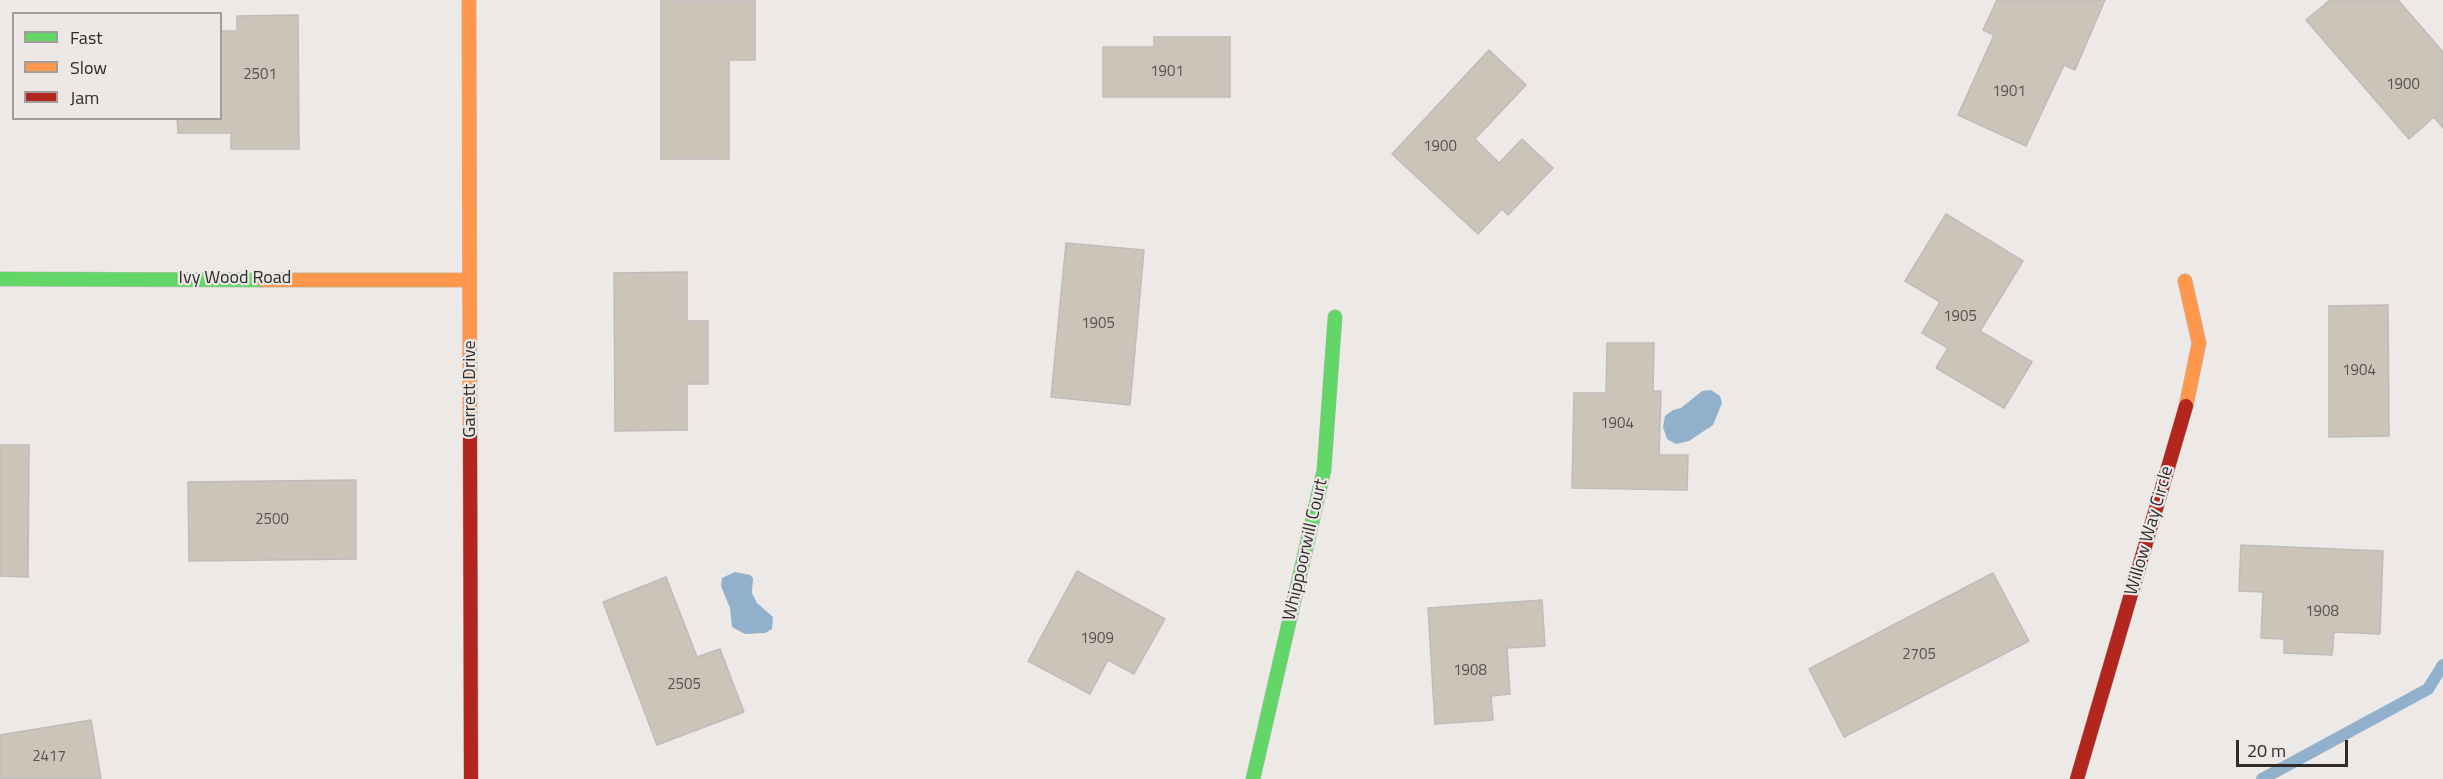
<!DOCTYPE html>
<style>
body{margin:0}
#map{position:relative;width:2443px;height:779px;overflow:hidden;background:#ece9e7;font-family:"Titillium Web",sans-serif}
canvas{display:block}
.legend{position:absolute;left:12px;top:12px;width:210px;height:108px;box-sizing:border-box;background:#ede8e6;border:2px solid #a09d9b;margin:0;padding:8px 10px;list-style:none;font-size:18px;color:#2d2c2b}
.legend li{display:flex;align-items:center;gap:12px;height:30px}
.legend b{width:30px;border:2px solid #a09d9b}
.scale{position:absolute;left:2236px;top:740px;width:112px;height:27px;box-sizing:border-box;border:3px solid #2d2c2b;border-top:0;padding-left:8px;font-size:18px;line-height:21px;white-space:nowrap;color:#2d2c2b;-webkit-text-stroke:4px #ede8e6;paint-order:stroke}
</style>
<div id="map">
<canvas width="2443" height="779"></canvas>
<ul class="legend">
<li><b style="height:8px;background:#63d668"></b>Fast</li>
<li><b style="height:8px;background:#ff974d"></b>Slow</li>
<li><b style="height:8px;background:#b3261e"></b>Jam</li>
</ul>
<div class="scale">20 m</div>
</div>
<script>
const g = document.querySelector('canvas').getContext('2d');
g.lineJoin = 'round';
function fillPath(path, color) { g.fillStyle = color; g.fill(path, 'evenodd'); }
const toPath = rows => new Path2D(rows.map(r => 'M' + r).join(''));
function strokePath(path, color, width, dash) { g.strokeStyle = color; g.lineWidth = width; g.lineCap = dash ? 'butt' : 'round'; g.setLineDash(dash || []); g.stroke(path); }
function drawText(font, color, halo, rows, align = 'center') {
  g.font = font + ' "Titillium Web",sans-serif'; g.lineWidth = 4.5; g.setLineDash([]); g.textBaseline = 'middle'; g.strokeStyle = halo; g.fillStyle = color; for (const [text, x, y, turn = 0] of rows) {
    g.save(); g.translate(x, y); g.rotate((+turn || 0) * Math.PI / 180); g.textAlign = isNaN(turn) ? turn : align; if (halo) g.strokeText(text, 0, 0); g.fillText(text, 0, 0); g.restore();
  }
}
const water = toPath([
 [1711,390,1720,396,1722,403,1713,425,1689,441,1676,444,1667,439,1663,427,1665,416,1673,410,1681,408,1702,391],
 [735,572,750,575,753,578,752,593,757,603,773,617,772,629,765,633,745,634,732,627,730,608,721,586,722,578]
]);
const stream = toPath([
 [2262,779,2428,689,2443,665]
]);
const building = toPath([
 [1997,0,2105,0,2075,70,2064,65,2026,146,1958,115,1994,35,1983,30,1997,0],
 [2330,0,2398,0,2443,52,2443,128,2434,117,2409,139,2306,20,2330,0],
 [661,1,755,1,755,60,729,60,729,159,661,159,661,1],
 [298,15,299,149,231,149,231,133,178,133,177,118,220,118,220,31,237,31,237,16,298,15],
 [1154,37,1230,37,1230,97,1103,97,1103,47,1154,47,1154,37],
 [1489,50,1526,85,1475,139,1499,163,1522,139,1553,168,1508,215,1502,209,1478,234,1392,154,1489,50],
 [1946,214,2023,261,1980,331,2032,362,2004,408,1936,368,1948,348,1922,333,1940,302,1905,281,1946,214],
 [1066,243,1144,250,1130,405,1051,397,1066,243],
 [687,272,687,321,708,321,708,384,687,384,687,430,615,431,614,273,687,272],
 [2388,305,2389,436,2329,437,2329,306,2388,305],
 [1607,343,1654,343,1653,391,1661,391,1659,455,1688,455,1687,490,1572,488,1574,393,1606,393,1607,343],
 [0,445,29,445,28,577,0,576,0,445],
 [356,480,356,559,189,561,188,482,356,480],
 [2241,545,2383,551,2380,634,2334,632,2332,655,2284,653,2284,639,2261,638,2263,592,2239,591,2241,545],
 [1077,571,1165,619,1134,674,1108,660,1090,694,1028,661,1077,571],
 [1993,573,2029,641,1844,737,1809,669,1993,573],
 [666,577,697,657,720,649,744,712,657,745,603,602,666,577],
 [1542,600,1545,646,1507,648,1510,694,1491,696,1493,720,1435,724,1428,608,1542,600],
 [91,720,101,779,0,779,0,735,91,720]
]);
const fast = toPath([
 [0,279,263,280],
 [1253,779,1324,470,1335,317]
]);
const slow = toPath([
 [469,0,470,431],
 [263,280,470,280],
 [2185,281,2199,343,2186,406]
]);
const jam = toPath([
 [470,431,471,779],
 [2077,779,2186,406]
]);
const numberNames = [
 ["1901",1167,72],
 ["2501",260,75],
 ["1900",2403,85],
 ["1901",2009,92],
 ["1900",1440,147],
 ["1905",1960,317],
 ["1905",1098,324],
 ["1904",2359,371],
 ["1904",1617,424],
 ["2500",272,520],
 ["1908",2322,612],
 ["1909",1097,639],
 ["2705",1919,655],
 ["1908",1470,671],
 ["2505",684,685],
 ["2417",49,757]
];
const streetNames = [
 ["Ivy Wood Road",235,279],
 ["Garrett Drive",471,389,-90],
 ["Willow Way Circle",2150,531,-74],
 ["Whippoorwill Court",1306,550,-77]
];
fillPath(water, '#90b0cc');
strokePath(stream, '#90b0cc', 12);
fillPath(building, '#ccc4b9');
strokePath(building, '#bebcbb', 1.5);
strokePath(fast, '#bab8b7', 15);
strokePath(slow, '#bab8b7', 15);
strokePath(jam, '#bab8b7', 15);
strokePath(fast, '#63d668', 14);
strokePath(slow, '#ff974d', 14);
strokePath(jam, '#b3261e', 14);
drawText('15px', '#55524e', null, numberNames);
drawText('18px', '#2d2c2b', '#ede8e6', streetNames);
</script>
